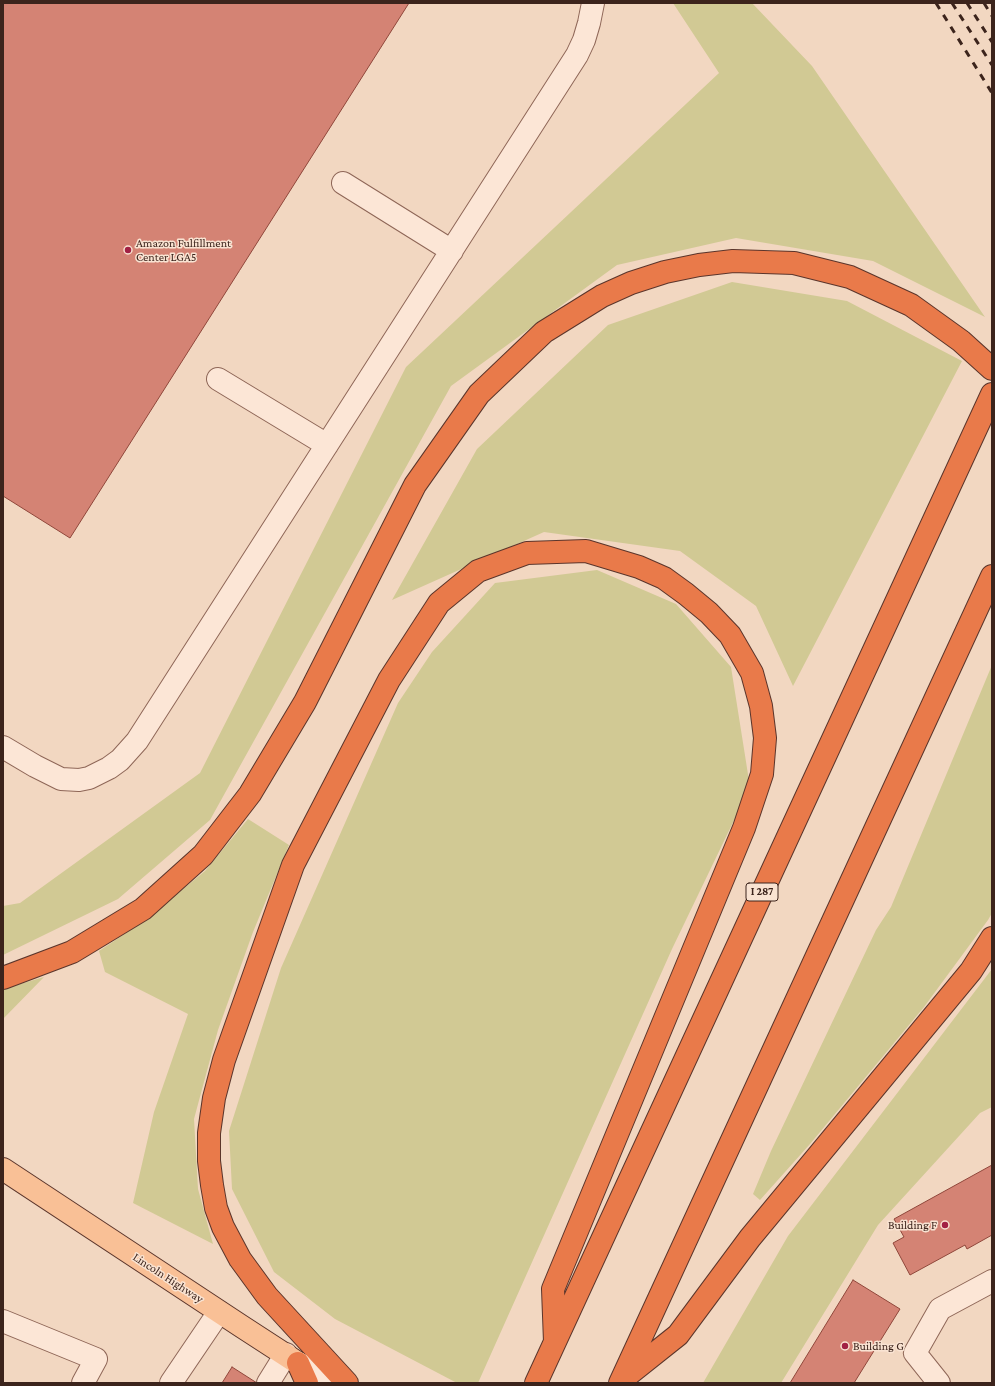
<!DOCTYPE html>
<style>
body{margin:0}
#map{position:relative;width:995px;height:1386px;overflow:hidden;background:#f2d7c1;font-family:"Crimson Pro",serif}
canvas{display:block}
.frame{position:absolute;inset:0;border:4px solid #3c241c;pointer-events:none}
</style>
<div id="map">
<canvas width="995" height="1386"></canvas>
<div class="frame"></div>
</div>
<script>
const g = document.querySelector('canvas').getContext('2d');
g.lineJoin = 'round';
function fillPath(path, color) { g.fillStyle = color; g.fill(path, 'evenodd'); }
const toPath = rows => new Path2D(rows.map(r => 'M' + r).join(''));
function strokePath(path, color, width, dash) { g.strokeStyle = color; g.lineWidth = width; g.lineCap = dash ? 'butt' : 'round'; g.setLineDash(dash || []); g.stroke(path); }
function drawText(font, color, halo, rows, align = 'center') {
  g.font = font + ' "Crimson Pro",serif'; g.lineWidth = 3; g.setLineDash([]); g.textBaseline = 'middle'; g.strokeStyle = halo; g.fillStyle = color; for (const [text, x, y, turn = 0] of rows) {
    g.save(); g.translate(x, y); g.rotate((+turn || 0) * Math.PI / 180); g.textAlign = isNaN(turn) ? turn : align; if (halo) g.strokeText(text, 0, 0); g.fillText(text, 0, 0); g.restore();
  }
}
const green = toPath([
 [673,3,752,3,812,66,985,317,873,261,736,238,617,265,451,386,210,820,118,899,3,955,3,906,20,903,200,773,406,367,719,73],
 [732,282,847,301,962,361,793,686,756,606,680,551,544,532,392,600,477,449,608,325],
 [597,570,676,604,731,667,750,787,672,949,478,1383,457,1383,335,1319,274,1272,232,1189,229,1131,281,968,398,703,432,652,495,583],
 [992,665,992,913,988,920,924,1007,810,1144,760,1200,753,1194,771,1151,876,930,891,907],
 [248,819,289,845,253,932,218,1030,194,1119,198,1189,213,1244,133,1203,154,1112,188,1014,105,972,99,951,144,921,205,871],
 [992,969,992,1107,980,1113,878,1225,781,1383,703,1383,788,1236],
 [44,977,3,1019,3,989]
]);
const building = toPath([
 [3,3,409,3,70,538,3,496,3,3],
 [992,1165,992,1235,967,1249,965,1245,910,1275,893,1243,904,1237,894,1219,992,1165],
 [853,1280,900,1309,854,1383,790,1383,853,1280],
 [232,1367,257,1383,222,1383,232,1367]
]);
const minor = toPath([
 [343,183,452,251],
 [218,379,327,445],
 [3,747,35,766,61,779,79,780,89,778,109,768,120,760,137,741,577,55,584,40,589,23,593,3],
 [3,1321,96,1359,83,1383],
 [298,1363,336,1383],
 [171,1383,219,1312],
 [268,1383,286,1354],
 [939,1383,915,1353,940,1309,992,1281]
]);
const major = toPath([
 [3,1169,241,1326,298,1363]
]);
const highway = toPath([
 [3,978,72,952,143,909,203,855,250,794,305,702,415,485,479,394,544,332,602,296,631,283,665,272,699,265,733,261,794,263,850,277,911,305,961,341,992,369],
 [298,1363,307,1383],
 [624,1378,678,1335,750,1238,971,971,992,938],
 [347,1383,267,1296,240,1259,223,1227,216,1208,212,1185,209,1161,209,1133,214,1098,224,1060,293,865,389,680,439,603,478,571,527,553,586,551,639,567,664,578,686,594,709,613,730,635,752,673,761,706,765,738,762,774,744,828,553,1289,555,1342],
 [536,1383,992,394],
 [620,1383,992,576]
]);
const rail = toPath([
 [936,3,992,93],
 [952,3,992,65],
 [967,3,992,42],
 [984,3,992,16]
]);
const markers = [
 [128,250,4,"#a22144"],
 [945,1225,4,"#a22144"],
 [845,1346,4,"#a22144"]
];
const shields = [
 [762,892,32]
];
const shieldNames = [
 ["I 287",762,892]
];
const poiNames = [
 ["Amazon Fulfillment",136,243],
 ["Center LGA5",136,257],
 ["Building F",937,1225,"right"],
 ["Building G",853,1346]
];
const streetNames = [
 ["Lincoln Highway",168,1278,33]
];
fillPath(green, '#d1c994');
fillPath(building, '#d48374');
strokePath(building, '#8f463a', 1);
strokePath(minor, '#8e6657', 24);
strokePath(major, '#5b352b', 24);
strokePath(highway, '#5b352b', 24);
strokePath(minor, '#fce6d6', 22);
strokePath(major, '#f9c096', 22);
strokePath(highway, '#e97a4a', 22);
strokePath(rail, '#3c241c', 3, [7, 7]);
for (const [x, y, r, color] of markers) { const dot = new Path2D(); dot.arc(x, y, r, 0, 2 * Math.PI); g.fillStyle = color; g.fill(dot); strokePath(dot, '#f9e3d2', 1.5); }
for (const [x, y, w] of shields) { const box = new Path2D(); box.roundRect(x - w / 2, y - 9, w, 18, 3); g.fillStyle = '#f9e3d2'; g.fill(box); strokePath(box, '#3c241c', 1); }
drawText('bold 11px', '#3c241c', null, shieldNames);
drawText('12px', '#3c241c', '#f9e3d2', poiNames, 'left');
drawText('12px', '#3c241c', '#f9e3d2', streetNames);
</script>
